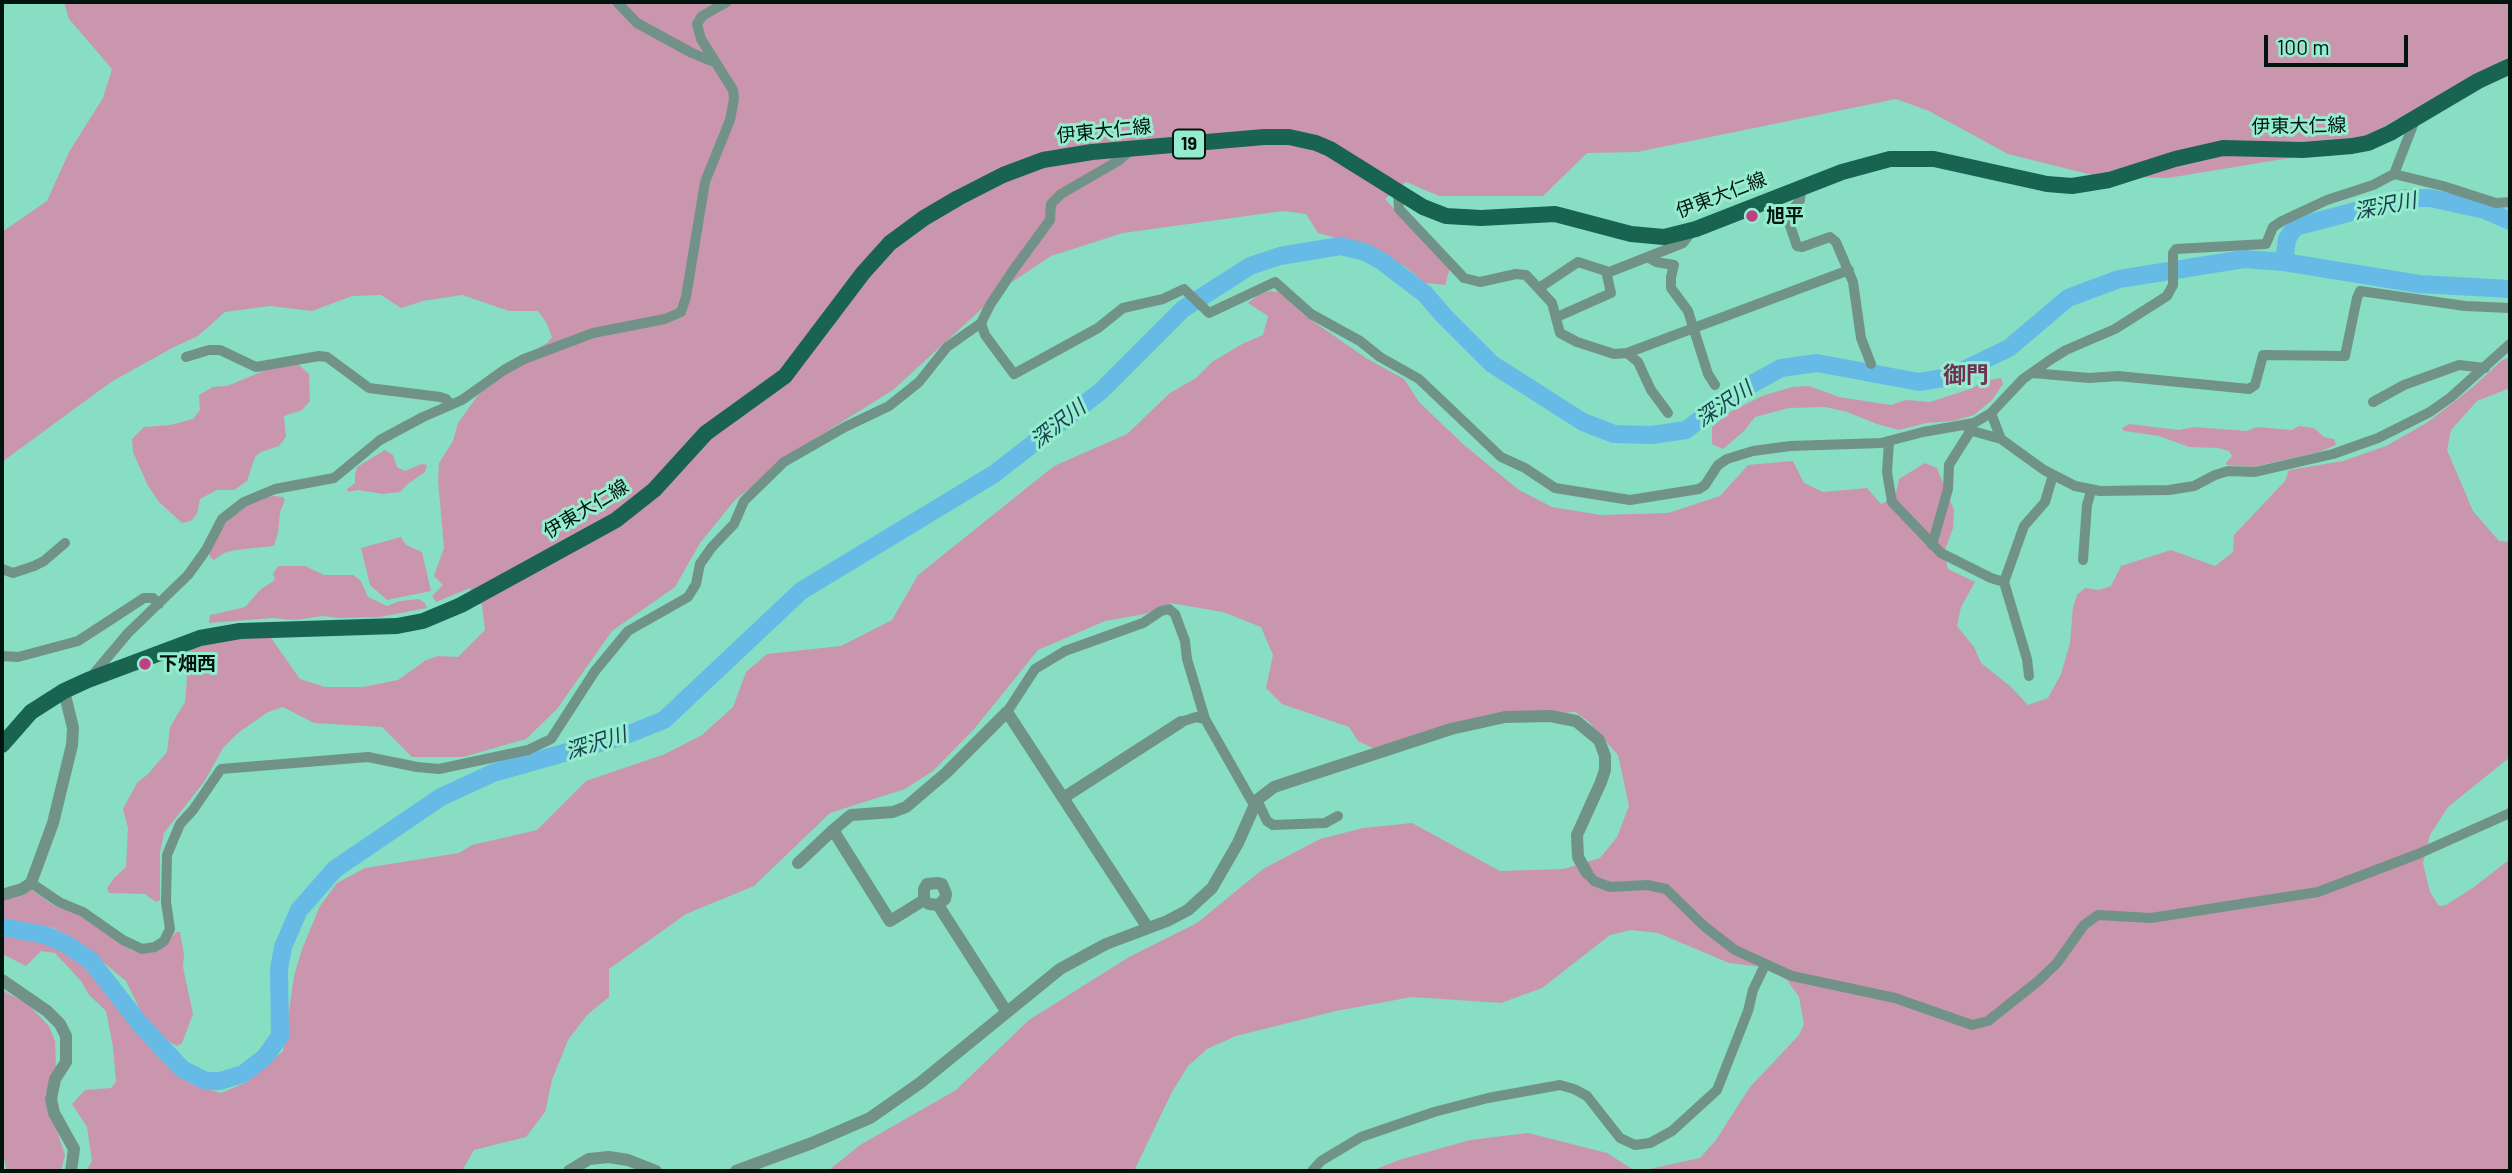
<!DOCTYPE html>
<meta charset="utf-8">
<style>
body{margin:0}
#map{position:relative;width:2512px;height:1173px;overflow:hidden;background:#88dec2;font-family:Barlow,sans-serif}
canvas{display:block}
.frame{position:absolute;inset:0;border:4px solid #00150e;pointer-events:none}
.scale{position:absolute;left:2264px;top:35px;width:144px;height:32px;box-sizing:border-box;border:4px solid #00150e;border-top:0;padding-left:9px;font-size:21px;line-height:24px;white-space:nowrap;color:#00150e;-webkit-text-stroke:5px #95eccf;paint-order:stroke}
</style>
<div id="map">
<canvas width="2512" height="1173"></canvas>
<div class="frame"></div>
<div class="scale">100 m</div>
</div>
<script>
const g = document.querySelector('canvas').getContext('2d');
g.lineJoin = 'round';
function fillPath(path, color) { g.fillStyle = color; g.fill(path, 'evenodd'); }
const toPath = rows => new Path2D(rows.map(r => 'M' + r).join(''));
function strokePath(path, color, width, dash) { g.strokeStyle = color; g.lineWidth = width; g.lineCap = dash ? 'butt' : 'round'; g.setLineDash(dash || []); g.stroke(path); }
function drawText(font, color, halo, rows, align = 'center') {
  g.font = font + ' Barlow,"Noto Sans JP",sans-serif'; g.lineWidth = 6; g.setLineDash([]); g.textBaseline = 'middle'; g.strokeStyle = halo; g.fillStyle = color; for (const [text, x, y, turn = 0] of rows) {
    g.save(); g.translate(x, y); g.rotate((+turn || 0) * Math.PI / 180); g.textAlign = isNaN(turn) ? turn : align; if (halo) g.strokeText(text, 0, 0); g.fillText(text, 0, 0); g.restore();
  }
}
const green = toPath([
 [64,2,2510,2,2510,56,2344,149,2168,178,2096,176,2008,154,1929,111,1896,99,1637,152,1587,153,1543,196,1439,196,1406,182,1385,199,1450,268,1445,285,1425,283,1406,267,1364,246,1318,233,1306,214,1283,211,1123,233,1051,256,1009,284,893,390,805,445,735,500,700,543,675,587,612,631,557,709,526,739,463,757,412,757,382,727,314,723,283,707,268,712,238,733,223,748,204,782,164,833,160,853,160,900,156,902,145,894,109,893,107,888,115,877,126,867,128,828,123,809,137,783,148,774,167,752,170,727,185,702,187,678,178,659,197,646,244,638,271,638,300,679,325,687,363,687,398,680,426,660,438,656,458,657,485,630,482,605,470,588,436,602,432,596,443,585,434,576,444,548,438,480,439,463,453,441,458,423,478,395,526,355,547,343,552,337,546,322,538,311,509,311,462,295,423,301,401,308,381,295,352,296,312,311,270,306,225,312,198,336,174,347,111,382,2,462,2,232,47,201,69,152,103,98,112,69,69,19],
 [1270,291,1280,292,1304,315,1366,358,1404,379,1419,402,1463,444,1519,490,1552,507,1601,515,1668,513,1720,496,1748,465,1793,461,1804,483,1823,492,1867,488,1881,504,1895,497,1899,479,1925,463,1937,468,1954,510,1953,528,1944,553,1948,569,1975,582,1961,607,1957,626,1974,647,1981,663,2010,686,2028,705,2048,698,2061,674,2070,643,2073,607,2077,595,2085,588,2099,590,2111,586,2121,566,2171,550,2215,566,2233,552,2234,535,2285,481,2289,470,2343,461,2386,446,2428,422,2473,387,2501,361,2510,357,2510,388,2477,401,2451,430,2447,450,2473,511,2499,541,2510,542,2510,757,2448,807,2430,835,2423,863,2430,892,2439,906,2446,905,2474,887,2510,859,2510,1171,1640,1171,1700,1158,1716,1140,1750,1087,1799,1035,1804,1024,1799,997,1787,980,1762,967,1729,963,1658,933,1631,930,1610,935,1542,988,1501,1003,1412,997,1336,1011,1236,1036,1207,1049,1188,1066,1172,1092,1134,1171,828,1171,860,1145,956,1090,1029,1020,1129,957,1197,923,1263,869,1320,839,1363,828,1412,823,1500,871,1563,869,1600,858,1617,837,1629,806,1618,755,1588,721,1575,712,1514,716,1390,753,1377,750,1358,741,1349,727,1282,704,1266,688,1273,655,1261,627,1223,612,1170,603,1145,614,1105,621,1038,650,975,728,933,771,905,789,830,813,754,886,686,914,609,969,609,997,587,1015,568,1040,552,1080,545,1112,526,1137,474,1150,462,1171,86,1171,92,1161,87,1127,72,1104,85,1090,111,1088,116,1082,113,1047,106,1011,89,995,81,981,55,953,41,951,26,966,2,954,2,933,23,934,54,943,70,953,97,977,141,1037,173,1072,191,1084,221,1093,247,1082,283,1051,294,976,302,949,320,906,337,883,365,868,459,853,472,845,537,830,586,781,665,754,702,735,733,707,746,672,767,654,841,646,892,620,918,575,1054,466,1127,434,1170,393,1196,378,1212,362,1242,344,1263,335,1268,316,1248,303,1258,295],
 [299,365,309,374,310,401,302,410,284,416,286,437,279,446,261,452,255,457,247,481,234,490,217,490,200,499,197,514,191,521,182,523,159,502,148,486,133,452,132,439,144,427,170,425,193,419,200,410,199,395,213,387,227,386,271,368],
 [2001,378,2003,384,1992,400,1974,415,1953,421,1926,423,1899,430,1877,424,1847,412,1825,407,1789,408,1755,417,1744,431,1723,449,1712,444,1712,427,1728,413,1762,396,1792,387,1809,386,1839,397,1891,405,1906,400,1930,402,1973,388,1982,381],
 [2129,424,2179,430,2194,427,2247,431,2257,427,2292,430,2299,426,2314,428,2324,437,2334,439,2336,445,2319,452,2253,467,2227,465,2226,463,2232,456,2229,451,2218,448,2189,447,2159,436,2124,431,2122,428],
 [385,450,393,455,397,467,405,471,422,464,427,465,425,472,409,483,400,492,383,494,358,490,348,492,347,489,355,483,355,475,357,467],
 [274,496,283,497,285,500,280,512,278,533,274,546,235,550,224,553,214,560,210,557,210,551,221,529,229,519,259,497],
 [401,537,406,545,422,552,431,591,387,600,370,585,361,548],
 [278,566,305,566,324,575,353,575,361,581,368,597,387,606,400,601,419,599,425,603,427,608,380,617,339,618,323,616,295,620,272,618,209,623,210,615,245,607,261,589,275,580,273,574],
 [30,889,55,906,73,911,133,951,146,953,159,951,176,932,180,932,184,954,183,967,193,1014,182,1043,177,1046,159,1036,147,1024,126,981,75,939,51,927,2,921,2,897],
 [2,990,28,1004,49,1026,55,1041,56,1068,45,1094,65,1155,61,1171,7,1171,2,1151],
 [1528,1133,1607,1153,1635,1171,1371,1171,1399,1160,1470,1140]
]);
const river = toPath([
 [2284,262,2287,239,2295,227,2405,198,2430,198,2485,210,2510,221],
 [2,927,45,935,66,944,91,961,140,1024,182,1069,206,1081,220,1081,243,1074,265,1057,280,1036,279,969,283,947,299,910,335,869,441,797,493,773,624,736,664,720,801,591,994,474,1101,391,1183,309,1250,266,1280,256,1340,246,1365,252,1383,262,1425,294,1444,316,1492,364,1583,422,1614,434,1652,435,1686,430,1730,396,1781,368,1817,363,1919,382,1949,377,2009,348,2068,298,2119,279,2244,259,2284,262,2419,284,2510,289]
]);
const minor = toPath([
 [617,2,637,23,692,53,716,63],
 [2394,174,2415,120],
 [1801,187,1800,200,1787,217,1797,246,1802,247,1830,237,1836,242,1853,282,1861,338,1871,364],
 [1398,191,1399,209,1464,278,1480,282,1516,274,1526,275,1552,303,1560,333,1577,342,1614,354,1627,353,1849,270],
 [1647,257,1656,262,1674,265,1671,277,1671,288,1688,311,1708,374,1715,385],
 [1607,273,1683,243,1693,230],
 [1539,288,1578,262,1606,271,1611,293,1557,317],
 [981,323,985,335,1014,374,1098,328,1123,308,1163,299,1184,289,1209,313,1275,282,1311,314,1360,341,1380,357,1419,379,1501,457,1525,468,1555,488,1630,500,1699,489,1705,485,1718,465,1727,459,1753,451,1790,446,1881,443,1923,432,1974,423,1991,413,2023,379,2050,360,2066,350,2115,329,2167,296,2173,285,2173,253,2176,249,2266,244,2273,227,2282,221,2327,200,2373,185,2394,174,2443,186,2496,203,2510,202],
 [1627,353,1638,362,1651,390,1668,413],
 [186,357,209,350,220,350,256,367,319,356,327,357,369,388,440,397,446,399,451,405],
 [2033,373,2089,378,2118,376,2249,389,2255,385,2263,355,2345,356,2357,298,2360,291,2465,306,2510,308],
 [2373,402,2404,385,2459,365,2485,368],
 [1991,413,2001,439,2044,470,2075,486,2100,491,2169,490,2194,486,2215,475,2228,471,2255,472,2333,454,2378,438,2430,412,2451,397,2510,344],
 [1967,426,1969,430,2001,439],
 [1889,442,1887,472,1892,502,1941,553,1991,578,2004,582],
 [1932,545,1948,489,1949,465,1971,430],
 [2083,560,2087,505,2091,491],
 [2,569,13,573,34,566,44,561,65,543],
 [2,656,18,657,78,641,144,598,153,598,159,604],
 [2029,676,2027,659,2004,582,2024,526,2045,502,2053,475],
 [91,677,128,633,188,575,206,550,222,519,244,502,275,489,334,478,380,440,423,417,462,400,504,370,524,359,593,333,665,319,681,312,686,297,705,182,730,120,734,99,733,90,701,39,697,24,702,16,727,2],
 [1007,712,1035,669,1065,651,1143,623,1161,611,1169,609,1175,614,1185,641,1187,659,1205,719],
 [1181,722,1196,717,1205,719,1254,805],
 [1257,800,1267,821,1273,825,1325,823,1338,816],
 [1587,873,1594,881,1610,887,1647,885,1666,889,1704,926,1735,950,1792,976,1895,998,1972,1025,1988,1021,2037,982,2057,963,2084,925,2098,915,2151,918,2318,892,2418,854,2510,813],
 [31,883,59,902,83,912,123,940,142,949,155,947,164,941,170,929,166,902,167,855,180,824,193,810,221,769,368,757,417,767,439,769,528,750,551,739,595,671,628,631,688,597,696,584,700,564,712,547,734,524,744,501,784,462,845,427,889,406,919,382,947,347,981,323,990,305,1014,269,1050,220,1051,204,1061,194,1118,161,1131,150],
 [1312,1171,1321,1161,1361,1137,1434,1112,1488,1098,1560,1085,1574,1089,1587,1096,1620,1138,1635,1145,1650,1143,1672,1131,1717,1090,1748,1011,1753,990,1765,965]
]);
const tertiary = toPath([
 [1063,798,1181,722],
 [798,863,833,830],
 [2,895,22,889,31,883,53,823,72,745,73,728,64,691],
 [924,900,924,889,927,884,938,883,942,884,946,894,945,899,938,905],
 [2,980,47,1011,60,1024,66,1036,66,1062,55,1079,51,1099,54,1113,74,1149,71,1171],
 [1006,1011,938,905,929,904,924,900,890,921,833,830,851,815,893,812,906,807,946,773,1007,712,1148,928],
 [569,1171,589,1159,609,1157,628,1160,656,1171],
 [736,1171,812,1143,870,1118,920,1083,1060,969,1106,944,1167,921,1188,910,1212,888,1238,843,1257,800,1274,787,1295,780,1451,729,1505,717,1550,716,1576,721,1599,740,1605,756,1605,770,1601,782,1577,835,1578,857,1587,873]
]);
const primary = toPath([
 [2,745,31,712,64,691,88,680,200,638,240,631,397,626,423,621,461,605,616,520,654,490,706,433,785,376,863,273,890,243,924,218,958,198,1003,175,1043,160,1092,152,1264,137,1289,137,1316,143,1330,149,1423,207,1446,216,1481,218,1555,214,1631,234,1664,237,1696,229,1842,172,1890,159,1934,159,2047,184,2072,186,2109,180,2175,159,2223,148,2303,150,2352,146,2368,143,2390,133,2478,81,2510,66]
]);
const markers = [
 [1752,216,7,"#c03e84"],
 [145,664,7,"#c03e84"]
];
const shields = [
 [1189,144,32]
];
const shieldNames = [
 ["19",1189,144]
];
const streetNames = [
 ["伊東大仁線",2299,126,-1],
 ["伊東大仁線",1104,131,-6],
 ["伊東大仁線",1721,195,-21],
 ["伊東大仁線",586,509,-31]
];
const poiNames = [
 ["旭平",1766,216],
 ["下畑西",159,664]
];
const waterNames = [
 ["深沢川",2385,206,-11],
 ["深沢川",1724,404,-34],
 ["深沢川",1058,424,-38],
 ["深沢川",596,743,-17]
];
const quarterNames = [
 ["御門",1966,375]
];
fillPath(green, '#ca96ad');
strokePath(river, '#65bbe5', 18);
strokePath(minor, '#719387', 10);
strokePath(tertiary, '#719387', 12);
strokePath(primary, '#186450', 16);
for (const [x, y, r, color] of markers) { const dot = new Path2D(); dot.arc(x, y, r, 0, 2 * Math.PI); g.fillStyle = color; g.fill(dot); strokePath(dot, '#95eccf', 2.5); }
for (const [x, y, w] of shields) { const box = new Path2D(); box.roundRect(x - w / 2, y - 14.5, w, 29, 5); g.fillStyle = '#95eccf'; g.fill(box); strokePath(box, '#00150e', 2); }
drawText('bold 18px', '#00150e', null, shieldNames);
drawText('19px', '#00150e', '#95eccf', streetNames);
drawText('bold 19px', '#00150e', '#95eccf', poiNames, 'left');
drawText('italic 21px', '#183e50', '#95eccf', waterNames);
drawText('bold 23px', '#713051', '#95eccf', quarterNames);
</script>
